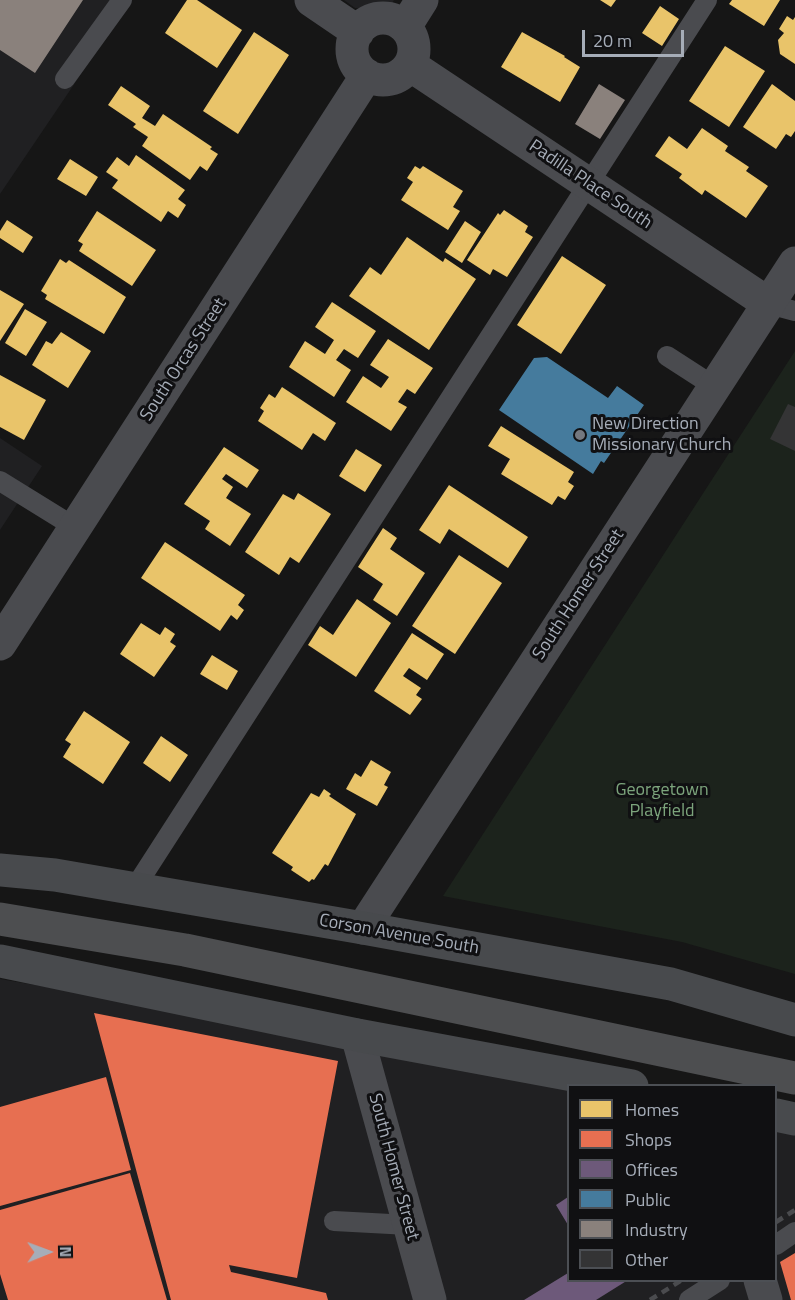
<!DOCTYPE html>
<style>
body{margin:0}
#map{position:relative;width:795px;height:1300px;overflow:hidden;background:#161616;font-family:"Titillium Web",sans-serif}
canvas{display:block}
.legend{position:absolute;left:567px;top:1084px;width:210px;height:198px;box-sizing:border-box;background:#101012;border:2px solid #4c4f54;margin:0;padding:8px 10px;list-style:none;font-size:18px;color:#a6adb8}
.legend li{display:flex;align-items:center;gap:12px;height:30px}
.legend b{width:30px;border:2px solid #4c4f54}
.north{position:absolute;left:18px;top:1222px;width:60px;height:60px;-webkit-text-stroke:4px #101012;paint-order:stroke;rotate:89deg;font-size:16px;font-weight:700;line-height:24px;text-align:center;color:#a6adb8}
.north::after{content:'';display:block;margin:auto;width:21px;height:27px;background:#a6adb8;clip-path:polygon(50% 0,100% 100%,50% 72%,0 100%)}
.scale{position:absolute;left:582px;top:30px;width:102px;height:27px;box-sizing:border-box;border:3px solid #a6adb8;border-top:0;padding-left:8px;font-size:18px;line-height:21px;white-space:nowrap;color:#a6adb8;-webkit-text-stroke:4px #101012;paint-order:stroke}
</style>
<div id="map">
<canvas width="795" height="1300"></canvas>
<ul class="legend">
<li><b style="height:16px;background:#e9c46a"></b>Homes</li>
<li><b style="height:16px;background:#e76f51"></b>Shops</li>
<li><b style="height:16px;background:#6d597a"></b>Offices</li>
<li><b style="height:16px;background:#457b9d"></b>Public</li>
<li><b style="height:16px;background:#8a817c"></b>Industry</li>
<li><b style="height:16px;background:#343435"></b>Other</li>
</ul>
<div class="north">N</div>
<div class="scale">20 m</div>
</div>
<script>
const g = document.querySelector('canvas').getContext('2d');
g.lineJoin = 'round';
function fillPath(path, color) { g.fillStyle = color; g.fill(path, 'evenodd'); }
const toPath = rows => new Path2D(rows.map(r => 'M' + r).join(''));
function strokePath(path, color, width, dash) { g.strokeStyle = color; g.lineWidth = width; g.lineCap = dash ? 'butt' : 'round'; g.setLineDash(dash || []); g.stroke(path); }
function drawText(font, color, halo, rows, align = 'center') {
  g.font = font + ' "Titillium Web",sans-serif'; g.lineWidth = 6; g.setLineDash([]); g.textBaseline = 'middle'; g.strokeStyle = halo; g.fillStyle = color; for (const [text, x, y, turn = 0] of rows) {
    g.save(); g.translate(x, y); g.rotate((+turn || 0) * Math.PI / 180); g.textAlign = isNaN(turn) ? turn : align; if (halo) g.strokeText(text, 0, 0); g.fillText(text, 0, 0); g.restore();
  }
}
const built = toPath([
 [0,0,131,0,0,194],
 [344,0,394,0,388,9,355,8],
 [0,438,42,466,0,530],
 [0,979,615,1085,568,1086,568,1280,776,1280,776,1124,795,1130,795,1300,0,1300]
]);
const green = toPath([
 [795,351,795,974,682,942,443,896]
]);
const homes = toPath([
 [187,0,197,0,242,30,217,68,165,33],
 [600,0,616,0,611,7],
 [732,0,780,0,764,26,729,4],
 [660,6,679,19,662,46,642,33],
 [787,16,793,20,795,17,795,64,780,54,778,40,784,33,779,29],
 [254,32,289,55,238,134,203,111],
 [522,32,565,56,564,57,580,67,560,102,501,67],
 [725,46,765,71,729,127,689,101],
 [772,84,795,101,795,131,791,137,786,134,776,149,743,127],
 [121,86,150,106,142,118,155,126,163,114,212,147,210,149,218,154,207,171,200,166,190,180,142,146,148,137,133,127,136,124,108,105],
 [702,128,728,146,725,151,749,167,746,171,768,186,746,218,705,190,702,195,679,178,682,174,655,156,669,136,687,149],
 [136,155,185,190,178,199,186,205,178,218,168,211,161,222,112,188,118,180,106,172,117,157,129,166],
 [70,159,98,177,86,196,57,179],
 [415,166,420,169,423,166,463,191,453,207,460,211,448,230,401,200,413,182,407,178],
 [504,210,528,226,525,232,533,237,507,277,493,269,490,275,467,260,498,213,500,215],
 [97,211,156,250,132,286,79,251,83,244,78,241],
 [7,220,33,237,23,253,0,238,0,231],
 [465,221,481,232,462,263,445,252],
 [407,237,443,262,445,258,476,279,429,350,349,296,370,267,381,275],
 [562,256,606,285,561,354,517,325],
 [60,259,66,263,69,260,126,297,104,334,45,299,47,295,41,291],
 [0,290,24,304,0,341],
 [332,302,376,331,358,358,344,349,336,360,351,370,334,397,289,367,305,341,325,354,334,340,315,327],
 [25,309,47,322,26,356,5,343],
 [61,332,91,351,68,388,32,365,46,341,52,344],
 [388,339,433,368,415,394,407,389,398,402,407,407,391,431,346,402,363,376,381,388,389,377,370,365],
 [0,375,46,400,24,440,0,427],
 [282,387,336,423,325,441,313,433,302,450,258,421,264,411,260,408,269,394,275,398],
 [501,426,574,472,568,482,574,486,565,500,558,496,552,505,501,474,510,459,488,446],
 [224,447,259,470,247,488,226,474,222,479,233,487,226,498,251,514,230,546,205,529,210,521,184,504],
 [356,449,382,465,365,492,339,476],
 [449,485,528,537,508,568,449,529,440,544,419,530],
 [298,493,331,514,299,563,290,557,279,575,245,552,283,494,294,500],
 [383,528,397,538,390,549,425,573,397,616,373,600,383,584,358,567],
 [165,542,245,595,238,605,244,610,237,620,231,615,220,631,141,578],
 [459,555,502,583,455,654,412,626],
 [357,599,391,623,356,677,308,645,320,626,333,635],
 [141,623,160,635,165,627,175,634,170,642,176,646,154,677,120,654],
 [412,633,444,654,427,680,409,668,403,676,421,688,416,695,422,699,410,715,374,691],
 [212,655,238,671,227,690,200,674],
 [84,711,130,742,103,784,63,757,71,744,65,740],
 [161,736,188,755,170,782,143,763],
 [371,760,391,772,384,785,388,787,377,806,346,789,355,773,361,777],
 [324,789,331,794,329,796,356,814,328,866,325,864,314,880,312,879,309,882,291,870,293,867,272,853,311,793,319,797]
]);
const shops = toPath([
 [94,1013,338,1061,297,1278,229,1265,231,1272,326,1293,328,1300,171,1300],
 [106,1077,131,1170,0,1206,0,1107],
 [130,1173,167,1300,8,1300,0,1274,0,1210],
 [795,1253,795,1300,791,1300,780,1262]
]);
const offices = toPath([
 [568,1197,568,1225,556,1205],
 [568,1273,568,1280,628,1280,596,1300,524,1300]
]);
const public = toPath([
 [547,357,608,398,617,386,644,405,604,463,601,461,593,474,499,410,534,358]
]);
const industry = toPath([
 [0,0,83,0,35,73,0,50],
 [599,84,625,100,600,139,575,124]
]);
const building = toPath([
 [788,404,795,407,795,451,770,439]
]);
const lane = toPath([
 [65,79,122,0],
 [769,304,795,311],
 [667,356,715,387],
 [0,481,76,528],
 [134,889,707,0],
 [334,1221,409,1225],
 [776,1245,795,1232],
 [689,1300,720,1280]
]);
const street = toPath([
 [311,0,358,32],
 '352 49a31 31 0 1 1 62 0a31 31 0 1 1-62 0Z',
 [405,27,422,0],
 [410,65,769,304],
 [0,644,367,75],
 [363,928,795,263],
 [357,1035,430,1300],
 [760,1280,766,1300]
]);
const secondary = toPath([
 [0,870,55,875,363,928,671,984,795,1020],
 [0,961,357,1035,632,1086],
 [776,1115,795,1119]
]);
const highway = toPath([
 [0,919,185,950,795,1078]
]);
const rail = toPath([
 [776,1222,795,1210],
 [650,1300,682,1280]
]);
const markers = [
 [580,435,6,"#74787f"]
];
const streetNames = [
 ["Padilla Place South",590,185,34],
 ["South Orcas Street",184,360,-57],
 ["South Homer Street",579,595,-57],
 ["Corson Avenue South",399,935,10],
 ["South Homer Street",393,1167,75]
];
const poiNames = [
 ["New Direction",592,425],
 ["Missionary Church",592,446]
];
const parkNames = [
 ["Georgetown",662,791],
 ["Playfield",662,812]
];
fillPath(built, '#202022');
fillPath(green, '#1c231c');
fillPath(homes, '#e9c46a');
fillPath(shops, '#e76f51');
fillPath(offices, '#6d597a');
fillPath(public, '#457b9d');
fillPath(industry, '#8a817c');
fillPath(building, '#343435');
strokePath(lane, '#4a4b4f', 20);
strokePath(street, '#4a4b4f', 33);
strokePath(secondary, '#484a4d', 33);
strokePath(highway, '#4d4e50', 33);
strokePath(rail, '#4a4b4e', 4.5, [8, 6]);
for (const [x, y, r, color] of markers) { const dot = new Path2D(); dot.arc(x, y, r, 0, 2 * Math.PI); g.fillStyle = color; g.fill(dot); strokePath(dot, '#101012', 2); }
drawText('18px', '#a6adb8', '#101012', streetNames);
drawText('18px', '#a6adb8', '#101012', poiNames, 'left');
drawText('18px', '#7ca47c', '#101012', parkNames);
</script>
